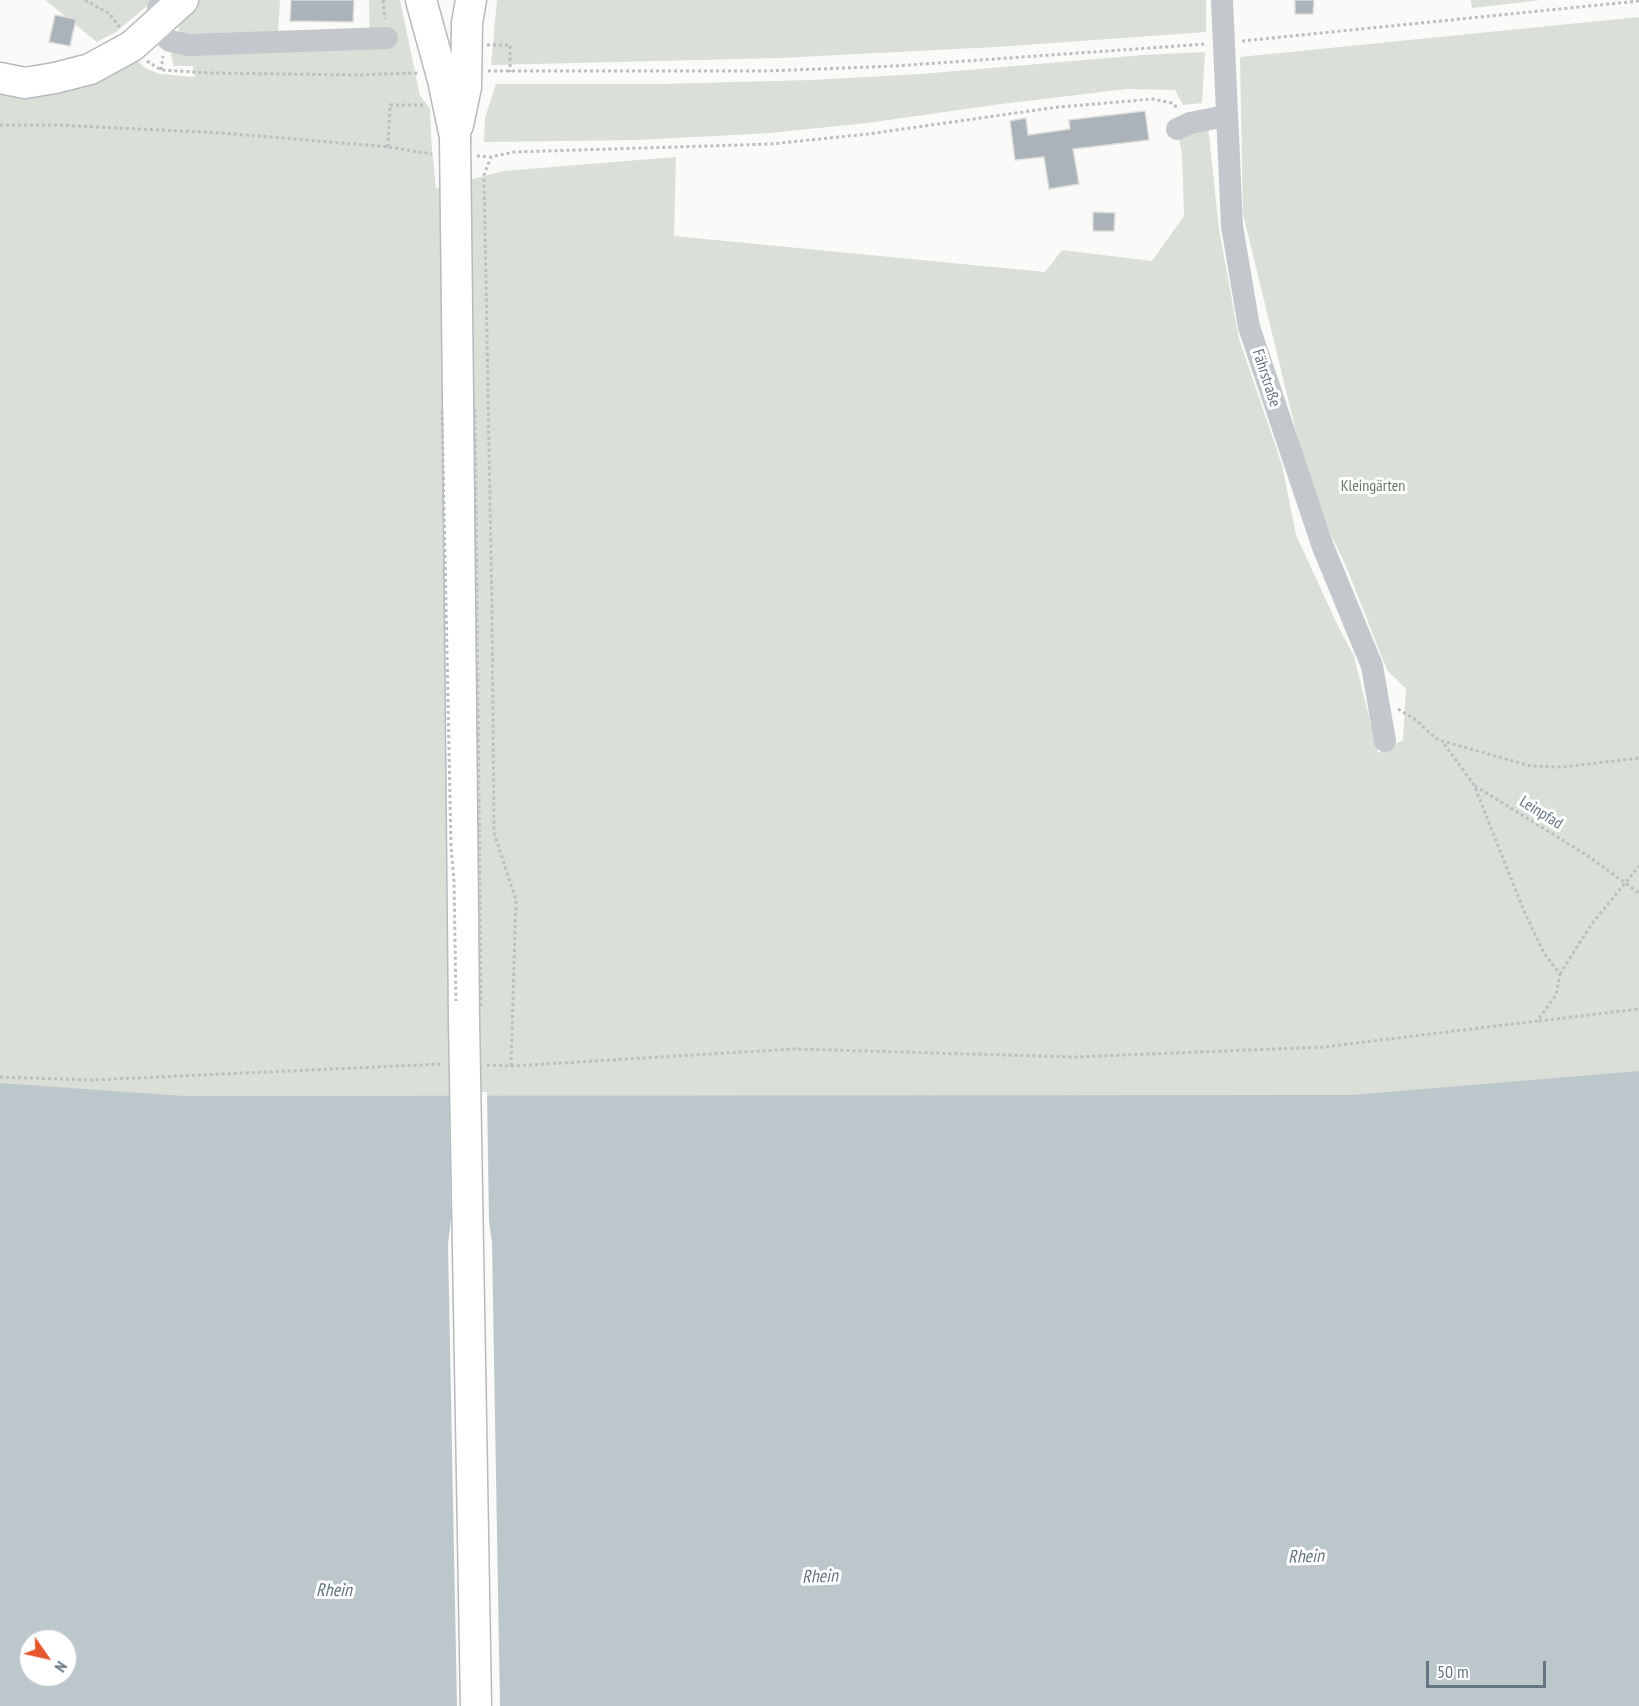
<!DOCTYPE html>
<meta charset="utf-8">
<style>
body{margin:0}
#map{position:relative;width:1639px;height:1706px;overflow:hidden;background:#fafaf8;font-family:"PT Sans Narrow",sans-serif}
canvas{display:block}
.north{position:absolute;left:18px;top:1628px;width:60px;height:60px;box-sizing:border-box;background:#fff;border:2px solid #c1c8cd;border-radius:50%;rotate:124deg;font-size:16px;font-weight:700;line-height:24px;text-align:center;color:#657683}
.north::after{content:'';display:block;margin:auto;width:21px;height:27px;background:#e4572e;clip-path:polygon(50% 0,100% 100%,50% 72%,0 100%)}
.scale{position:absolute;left:1426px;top:1661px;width:120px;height:27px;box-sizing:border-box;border:3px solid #657683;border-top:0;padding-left:8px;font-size:18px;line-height:21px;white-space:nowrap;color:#657683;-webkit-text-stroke:4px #fff;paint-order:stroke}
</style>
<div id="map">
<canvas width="1639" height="1706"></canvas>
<div class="north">N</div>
<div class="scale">50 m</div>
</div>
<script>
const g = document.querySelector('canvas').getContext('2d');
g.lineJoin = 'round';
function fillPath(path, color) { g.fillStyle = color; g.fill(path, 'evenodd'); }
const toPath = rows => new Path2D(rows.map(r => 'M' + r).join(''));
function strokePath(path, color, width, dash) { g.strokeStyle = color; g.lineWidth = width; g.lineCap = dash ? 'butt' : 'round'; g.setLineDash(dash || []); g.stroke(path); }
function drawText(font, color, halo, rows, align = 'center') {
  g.font = font + ' "PT Sans Narrow",sans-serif'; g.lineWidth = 6; g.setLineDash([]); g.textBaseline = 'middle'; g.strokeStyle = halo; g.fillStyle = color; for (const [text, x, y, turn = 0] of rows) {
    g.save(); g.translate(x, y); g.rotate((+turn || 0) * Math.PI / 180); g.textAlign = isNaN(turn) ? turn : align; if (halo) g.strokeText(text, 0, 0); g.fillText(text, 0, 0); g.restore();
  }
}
const green = toPath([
 [45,0,154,0,116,32,97,42],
 [190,0,280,0,277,47,370,47,369,0,400,0,420,96,430,108,431,138,436,189,503,171,676,157,674,236,1045,272,1062,250,1152,261,1184,216,1182,154,1179,139,1208,126,1219,229,1239,339,1282,465,1296,535,1338,626,1354,656,1378,753,1403,740,1406,689,1387,670,1346,566,1331,535,1300,448,1243,214,1240,57,1639,17,1639,1088,1319,1114,0,1097,0,92,132,55,145,68,160,74,195,77,193,66,174,66,171,55,174,48,187,38,179,31,176,15],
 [497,0,1206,0,1206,32,996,47,780,58,491,65],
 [1471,0,1541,0,1472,8],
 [1205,52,1202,103,1183,105,1175,90,1127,89,1001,104,867,123,770,133,638,140,484,142,485,118,496,84,660,84,812,80,921,74,1143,55]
]);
const water = toPath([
 [1639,1071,1639,1706,0,1706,0,1083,184,1096,1352,1095],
 [30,1640,66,1640,66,1676,30,1676]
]);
const pier = toPath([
 [449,1092,487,1092,489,1221,492,1243,500,1706,457,1706,448,1244,451,1219]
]);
const building = toPath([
 [291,0,354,0,353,22,290,21,291,0],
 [1295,0,1314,0,1313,14,1295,14,1295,0],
 [55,15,76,19,70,46,49,42,55,15],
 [1145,111,1149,140,1073,149,1079,184,1049,189,1044,157,1015,160,1010,121,1026,118,1028,135,1070,129,1069,120,1145,111],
 [1093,212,1115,213,1114,231,1093,231,1093,212]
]);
const path = toPath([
 [85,0,110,14,120,28],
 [383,0,385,19],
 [1242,41,1639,1],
 [487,45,510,45,510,72],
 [147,61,161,70,211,73,357,75,419,73],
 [161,70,163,56],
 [488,71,766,71,895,66,1206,44],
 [0,125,57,125,221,133,388,147,432,154],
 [388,147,390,105,425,105],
 [477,156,491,157,514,152,771,144,868,134,1058,107,1153,99,1172,103,1179,109],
 [1398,709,1416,720,1435,738,1442,741,1531,766,1562,767,1639,758],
 [1475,786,1588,856,1639,893],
 [1560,974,1591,925,1639,866],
 [1539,1021,1639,1009],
 [487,1065,511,1066,516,900,494,833,492,609,484,175,491,157],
 [511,1066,794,1049,1075,1057,1324,1047,1537,1021,1556,995,1560,974,1544,953,1524,911,1474,785,1442,741],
 [0,1077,92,1080,442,1064]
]);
const minor = toPath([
 [1222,0,1232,226,1249,327,1323,547,1372,666,1385,741],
 [158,8,164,36,170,41,189,45,387,38],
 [1177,129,1190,123,1225,116]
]);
const major = toPath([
 [421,0,443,80,455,137],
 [0,78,25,83,55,78,90,69,132,46,183,0],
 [458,125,466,87,467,23,471,0],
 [458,396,464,1020]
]);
const pathBridge = toPath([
 [475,409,481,1006],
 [442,411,451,846,454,880,456,1001]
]);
const majorBridge = toPath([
 [455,137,458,396],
 [464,1020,476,1706]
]);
const streetNames = [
 ["Fährstraße",1266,378,72],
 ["Leinpfad",1541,813,32]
];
const parkNames = [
 ["Kleingärten",1373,486]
];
const waterNames = [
 ["Rhein",1306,1557,-2],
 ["Rhein",820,1577,-2],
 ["Rhein",334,1591]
];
fillPath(green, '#dadfd7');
fillPath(water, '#bbc7cb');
fillPath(pier, '#fafaf8');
fillPath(building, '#aab3b9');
strokePath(building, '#dcdcda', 1.5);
strokePath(major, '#b5babe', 33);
strokePath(path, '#bbbfc2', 3, [3, 3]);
strokePath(minor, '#c3c8cc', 22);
strokePath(major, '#fff', 30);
strokePath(majorBridge, '#b5babe', 33, []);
strokePath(pathBridge, '#bbbfc2', 3, [3, 3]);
strokePath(majorBridge, '#fff', 30);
drawText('16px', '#657683', '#fff', streetNames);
drawText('16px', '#687a64', '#fff', parkNames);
drawText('italic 18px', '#60757c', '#fff', waterNames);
</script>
